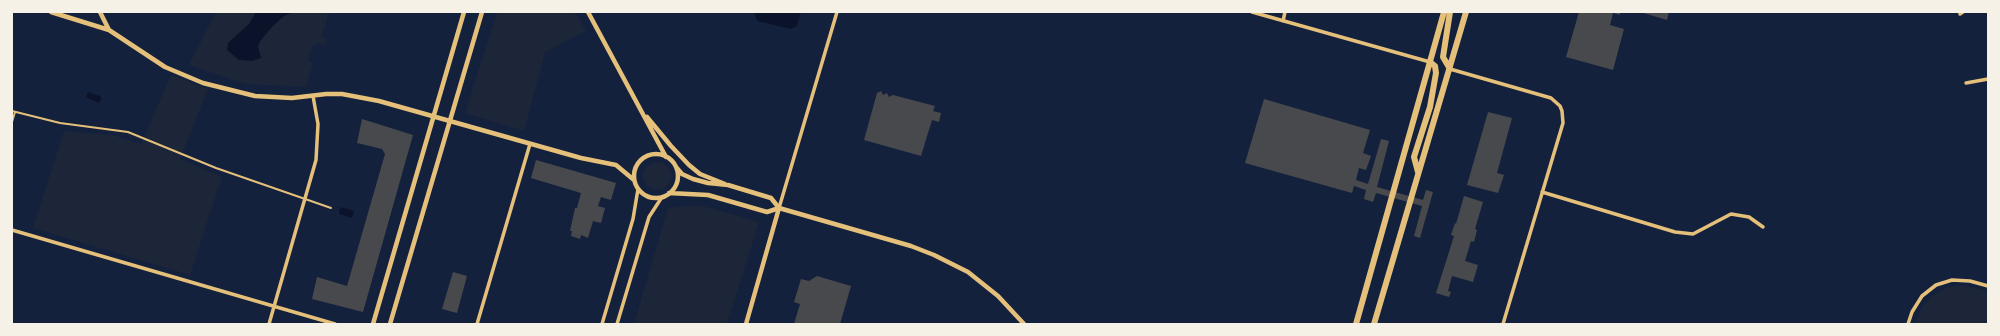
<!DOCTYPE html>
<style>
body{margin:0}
#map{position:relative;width:2000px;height:336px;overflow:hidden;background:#14213d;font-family:Rubik,sans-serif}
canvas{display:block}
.frame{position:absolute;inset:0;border:13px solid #f6f1e7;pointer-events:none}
</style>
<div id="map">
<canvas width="2000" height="336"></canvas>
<div class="frame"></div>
</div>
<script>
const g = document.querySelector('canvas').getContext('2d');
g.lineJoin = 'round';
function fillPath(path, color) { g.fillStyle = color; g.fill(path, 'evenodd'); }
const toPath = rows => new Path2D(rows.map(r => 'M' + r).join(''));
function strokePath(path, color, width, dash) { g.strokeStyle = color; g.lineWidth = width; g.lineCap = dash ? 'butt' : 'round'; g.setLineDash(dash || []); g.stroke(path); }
const green = toPath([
 [216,12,329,12,322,37,328,39,323,46,319,43,312,47,308,61,313,63,306,87,246,84,189,65],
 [497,12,575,12,586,31,545,52,524,131,465,113],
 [171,75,208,89,180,159,222,177,190,275,33,228,64,131,113,135,141,144],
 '643 176a14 14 0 1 1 28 0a14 14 0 1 1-28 0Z',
 [686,206,703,206,759,222,727,324,634,324,668,208],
 [1961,285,1988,291,1988,324,1916,324,1921,309,1932,296,1945,288]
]);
const water = toPath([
 [256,12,294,12,284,16,272,27,261,40,258,46,261,58,252,61,239,60,227,50,228,43,249,24],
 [754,12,801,12,797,26,791,29,757,21],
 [88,92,102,97,99,103,86,97],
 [340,207,354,211,352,218,339,214]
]);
const building = toPath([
 [1579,12,1620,12,1620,15,1613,13,1610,25,1624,29,1613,70,1566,57],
 [1640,12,1669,12,1667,20],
 [881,91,883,95,887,93,889,97,893,95,935,106,933,111,941,113,939,122,932,120,921,156,864,140,877,93],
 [1264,99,1370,130,1363,153,1371,156,1366,170,1359,168,1356,180,1368,184,1381,139,1389,141,1377,187,1423,200,1426,190,1433,192,1420,238,1414,236,1422,206,1376,193,1373,202,1364,199,1366,190,1354,186,1352,193,1245,163],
 [1488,112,1512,118,1497,173,1504,175,1498,193,1467,185],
 [362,119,413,135,363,312,312,299,317,277,347,286,385,154,382,149,357,143],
 [536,160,616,183,611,200,601,197,598,206,605,208,601,223,593,221,588,238,581,235,580,239,571,236,572,231,570,231,575,208,577,208,581,193,531,178],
 [1464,196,1483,202,1475,229,1477,230,1474,242,1471,241,1465,261,1478,265,1473,282,1452,276,1448,291,1451,292,1449,297,1436,293,1454,236,1451,235,1455,223,1456,224],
 [453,272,467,276,457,313,442,309],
 [817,276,851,286,840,324,794,324,800,304,794,302,801,279,809,281]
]);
const service = toPath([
 [12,111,60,123,128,132,216,168,331,208],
 [12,122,15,112]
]);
const minor = toPath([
 [1252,12,1430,62],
 [1960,14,1963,12],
 [1283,21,1285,12],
 [1450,69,1551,98,1560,106,1562,111,1563,123,1503,324],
 [1966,83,1988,79],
 [1542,192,1675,232,1693,234,1731,214,1749,217,1763,227],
 [779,208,837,12],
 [12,230,335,324],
 [269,324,316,160,318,124,313,96],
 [477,324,530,144],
 [602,324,633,219,638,189],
 [617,324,649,217,662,197],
 [1908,324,1912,312,1922,296,1936,285,1952,280,1970,281,1988,286]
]);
const tertiary = toPath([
 [51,12,109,30,165,67,203,83,255,96,292,98,326,94,342,94,379,101,581,158,616,165,634,180],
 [100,12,109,30],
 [588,12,666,157],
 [647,117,671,146,689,165,700,174,725,184],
 '634 176a22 22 0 1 1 44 0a22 22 0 1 1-44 0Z',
 [676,167,682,174,693,179,708,183,728,185,771,198,779,208],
 [669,193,708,195,767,212,779,208,911,246,934,255,968,272,998,296,1024,324],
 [373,324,464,12],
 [390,324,482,12],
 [746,324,779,208]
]);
const primary = toPath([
 [1450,12,1443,57,1450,69],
 [1418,172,1414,157,1430,107,1436,73,1435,66,1430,62],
 [1356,324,1444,12],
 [1374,324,1466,12]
]);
fillPath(green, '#1d2539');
fillPath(water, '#0b132b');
fillPath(building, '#48494c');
strokePath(service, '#e5c07b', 2);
strokePath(minor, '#e5c07b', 3.5);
strokePath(tertiary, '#e5c07b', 4.5);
strokePath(primary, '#e5c07b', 6);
</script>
